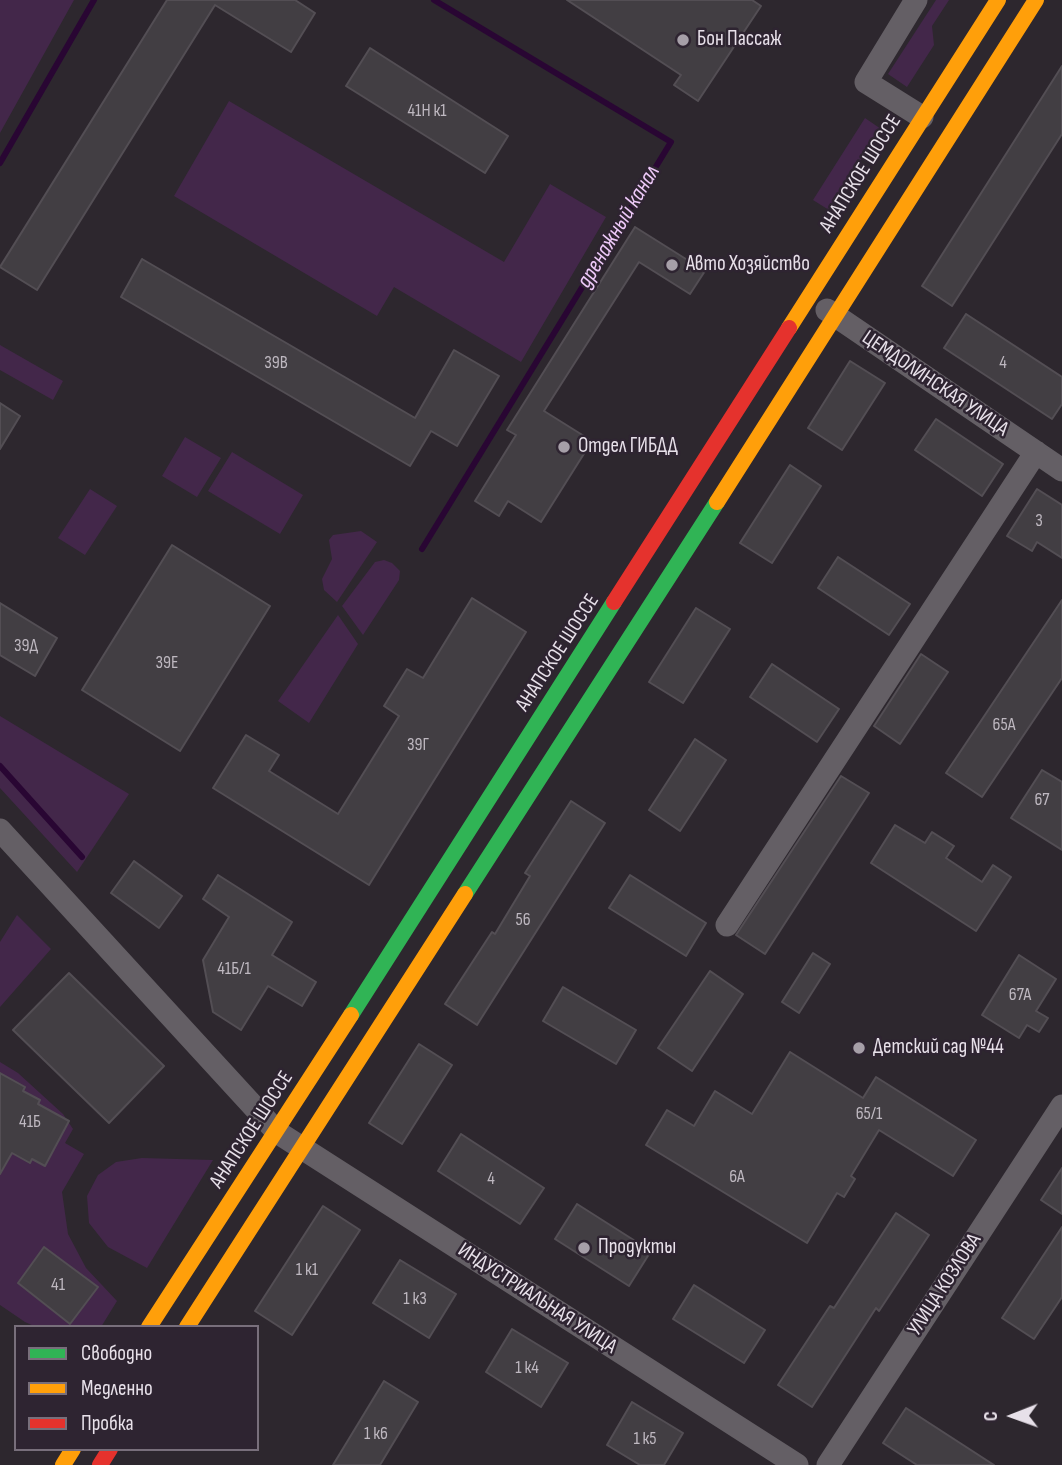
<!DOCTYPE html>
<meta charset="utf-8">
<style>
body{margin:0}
#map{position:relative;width:1062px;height:1465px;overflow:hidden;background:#2d272e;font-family:"Sofia Sans Condensed",sans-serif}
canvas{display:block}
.legend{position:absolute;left:14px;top:1325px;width:245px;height:126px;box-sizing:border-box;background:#2e2431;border:2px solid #786f7b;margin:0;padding:9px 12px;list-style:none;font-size:21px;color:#e7e0e9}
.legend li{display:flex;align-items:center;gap:14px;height:35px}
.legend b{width:35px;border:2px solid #786f7b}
.north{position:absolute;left:978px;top:1381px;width:70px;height:70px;-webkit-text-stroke:5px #2e2431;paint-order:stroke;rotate:269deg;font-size:19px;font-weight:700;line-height:28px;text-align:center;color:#e7e0e9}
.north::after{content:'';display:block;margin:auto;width:24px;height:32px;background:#e7e0e9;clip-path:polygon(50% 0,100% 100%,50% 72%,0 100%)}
</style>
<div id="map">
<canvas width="1062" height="1465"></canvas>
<ul class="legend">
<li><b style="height:9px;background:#30b455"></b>Свободно</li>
<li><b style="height:9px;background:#ff9f0a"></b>Медленно</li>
<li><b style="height:9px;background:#e5322d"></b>Пробка</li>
</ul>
<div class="north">С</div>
</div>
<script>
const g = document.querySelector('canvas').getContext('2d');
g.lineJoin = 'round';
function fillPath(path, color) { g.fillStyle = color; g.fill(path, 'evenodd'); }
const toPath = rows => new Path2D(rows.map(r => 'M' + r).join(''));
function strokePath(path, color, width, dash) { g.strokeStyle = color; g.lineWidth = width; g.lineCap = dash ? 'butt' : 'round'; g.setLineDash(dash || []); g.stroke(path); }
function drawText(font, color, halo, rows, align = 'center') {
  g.font = font + ' "Sofia Sans Condensed",sans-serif'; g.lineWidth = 5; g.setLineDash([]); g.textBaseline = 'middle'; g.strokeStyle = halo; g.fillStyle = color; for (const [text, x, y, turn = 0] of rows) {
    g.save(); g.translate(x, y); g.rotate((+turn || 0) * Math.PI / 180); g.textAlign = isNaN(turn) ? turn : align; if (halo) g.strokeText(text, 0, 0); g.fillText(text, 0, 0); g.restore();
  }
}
const green = toPath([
 [0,0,74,0,0,133],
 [936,0,949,0,932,26,934,45,907,87,888,74],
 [229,101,504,262,550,184,606,217,521,362,394,287,377,316,174,196],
 [865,118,881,129,829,210,813,200],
 [0,345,63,381,53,400,0,370],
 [185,437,221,458,197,497,162,476],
 [232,452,303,495,280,534,208,491],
 [90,489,117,506,85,555,58,538],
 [361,531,377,542,337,602,324,590,322,579,332,559,329,540,333,535],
 [384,560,392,563,400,571,399,580,363,635,342,606,375,562],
 [338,615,358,644,309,723,278,701],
 [0,716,129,794,77,872,0,788],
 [17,915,51,949,0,1007,0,942],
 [0,1062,18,1073,63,1114,73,1129,65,1143,84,1154,62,1192,68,1234,86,1268,117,1301,101,1327,36,1327,25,1322,0,1305],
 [142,1158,213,1160,147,1268,108,1247,89,1223,87,1196,98,1175,116,1162]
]);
const stream = toPath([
 [0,163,94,0],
 [422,549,671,142,434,0],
 [0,766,82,857]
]);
const building = toPath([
 [167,0,295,0,315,13,291,52,215,5,37,290,0,267,167,0],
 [567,0,752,0,761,6,698,101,674,85,681,75,567,0],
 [370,48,508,136,485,173,346,86,370,48],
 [1062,66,1062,134,952,306,922,286,1062,66],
 [635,227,705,271,690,294,639,262,544,411,592,441,541,522,508,501,499,516,475,501,516,435,507,430,635,227],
 [142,259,415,418,454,350,499,376,457,446,431,431,410,466,121,297,142,259],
 [966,314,1062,377,1062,404,1052,419,944,348,966,314],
 [850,361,885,383,842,450,808,428,850,361],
 [0,403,20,416,0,449,0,403],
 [936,419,1003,464,982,496,915,450,936,419],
 [790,465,821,486,772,563,740,543,790,465],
 [1037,489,1062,505,1062,558,1037,542,1032,551,1007,536,1037,489],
 [172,545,270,606,180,751,82,690,172,545],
 [838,557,910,604,889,635,818,588,838,557],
 [472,598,526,632,369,885,213,788,246,735,279,755,269,771,338,814,399,716,384,706,407,669,423,678,472,598],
 [1062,600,1062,678,982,797,946,773,1062,600],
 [0,603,57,638,35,676,0,655,0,603],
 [696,608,730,629,683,703,649,682,696,608],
 [921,654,948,672,900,744,874,726,921,654],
 [772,664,839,709,817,742,750,697,772,664],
 [695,739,726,760,680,831,649,810,695,739],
 [1042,770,1062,782,1062,850,1011,818,1042,770],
 [841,776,869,793,765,954,736,935,841,776],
 [571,801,605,823,477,1025,445,1004,492,932,495,934,530,876,525,873,571,801],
 [895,825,925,843,932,832,954,846,946,858,982,882,993,865,1011,877,976,931,871,863,895,825],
 [134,861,182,896,159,928,111,893,134,861],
 [218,875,292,922,272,955,316,982,302,1006,268,986,241,1030,213,1012,203,960,229,917,203,899,218,875],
 [630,875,706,923,686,956,609,908,630,875],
 [813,953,830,964,799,1013,782,1002,813,953],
 [1019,955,1056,979,1036,1011,1048,1018,1039,1032,1027,1025,1019,1038,982,1015,1019,955],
 [710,971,743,994,692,1071,658,1048,710,971],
 [69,973,164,1066,109,1123,13,1030,69,973],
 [563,987,636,1030,616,1064,543,1021,563,987],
 [419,1044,452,1065,402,1144,369,1123,419,1044],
 [790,1052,863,1098,876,1077,976,1140,953,1176,879,1130,851,1176,855,1179,844,1197,837,1193,807,1243,646,1145,667,1110,694,1126,715,1091,752,1114,790,1052],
 [0,1073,25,1087,23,1091,40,1100,38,1104,69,1121,45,1166,32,1159,30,1163,12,1153,0,1174,0,1073],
 [461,1134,544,1188,520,1224,438,1171,461,1134],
 [1062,1168,1062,1214,1041,1200,1062,1168],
 [577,1204,651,1251,629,1286,555,1239,577,1204],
 [323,1206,360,1230,292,1335,255,1311,323,1206],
 [896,1213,929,1235,879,1311,876,1308,812,1407,778,1385,830,1306,834,1308,896,1213],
 [1062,1227,1062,1297,1034,1339,1002,1318,1062,1227],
 [44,1247,98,1287,70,1324,18,1283,44,1247],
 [400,1260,456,1294,429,1338,373,1303,400,1260],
 [694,1285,765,1330,744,1363,673,1319,694,1285],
 [512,1329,568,1363,541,1407,486,1372,512,1329],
 [384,1381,418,1402,380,1465,333,1465,384,1381],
 [632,1402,683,1433,664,1465,640,1465,607,1445,632,1402],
 [906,1408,994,1465,917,1465,883,1443,906,1408]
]);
const street = toPath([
 [916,0,866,82,922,117],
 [827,310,1062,470],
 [0,830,277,1132,797,1465],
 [727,925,1036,452],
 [828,1465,1062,1106]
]);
const fast = toPath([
 [465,894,717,502],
 [351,1015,614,602]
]);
const slow = toPath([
 [789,328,998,0],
 [717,502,1036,0],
 [149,1327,351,1015],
 [187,1327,465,894],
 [63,1465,73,1449]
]);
const jam = toPath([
 [614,602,789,328],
 [100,1465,110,1449]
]);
const markers = [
 [683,40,7,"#a69fa8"],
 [672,265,7,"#a69fa8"],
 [564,447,7,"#a69fa8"],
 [859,1048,7,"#a69fa8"],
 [584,1248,7,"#a69fa8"]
];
const numberNames = [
 ["41Н к1",427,111],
 ["39В",276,363],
 ["4",1003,363],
 ["3",1039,521],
 ["39Д",26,646],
 ["39Е",167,663],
 ["65А",1004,725],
 ["39Г",418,745],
 ["67",1042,800],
 ["56",523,920],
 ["41Б/1",234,969],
 ["67А",1020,995],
 ["65/1",869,1114],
 ["41Б",30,1122],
 ["6А",737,1177],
 ["4",491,1179],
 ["1 к1",307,1270],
 ["41",58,1285],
 ["1 к3",415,1299],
 ["1 к4",527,1368],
 ["1 к6",376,1434],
 ["1 к5",645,1439]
];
const poiNames = [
 ["Бон Пассаж",697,40],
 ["Авто Хозяйство",686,265],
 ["Отдел ГИБДД",578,447],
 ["Детский сад №44",873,1048],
 ["Продукты",598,1248]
];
const streetNames = [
 ["АНАПСКОЕ ШОССЕ",861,174,-58],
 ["ЦЕМДОЛИНСКАЯ УЛИЦА",935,384,34],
 ["АНАПСКОЕ ШОССЕ",558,653,-57],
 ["АНАПСКОЕ ШОССЕ",252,1130,-57],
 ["УЛИЦА КОЗЛОВА",945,1285,-57],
 ["ИНДУСТРИАЛЬНАЯ УЛИЦА",537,1299,33]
];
const waterNames = [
 ["дренажный канал",619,227,-59]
];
fillPath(green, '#43274a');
strokePath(stream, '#290633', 6);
fillPath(building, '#423e43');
strokePath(building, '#534e54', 2);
strokePath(street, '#645f65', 23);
strokePath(fast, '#30b455', 16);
strokePath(slow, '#ff9f0a', 16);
strokePath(jam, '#e5322d', 16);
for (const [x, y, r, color] of markers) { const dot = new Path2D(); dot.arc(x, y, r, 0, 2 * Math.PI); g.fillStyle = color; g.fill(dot); strokePath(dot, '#2e2431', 2.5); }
drawText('18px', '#beb8c0', null, numberNames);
drawText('21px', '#e7e0e9', '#2e2431', poiNames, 'left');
drawText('21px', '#e7e0e9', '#2e2431', streetNames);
drawText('italic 23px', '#eecaf9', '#2e2431', waterNames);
</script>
